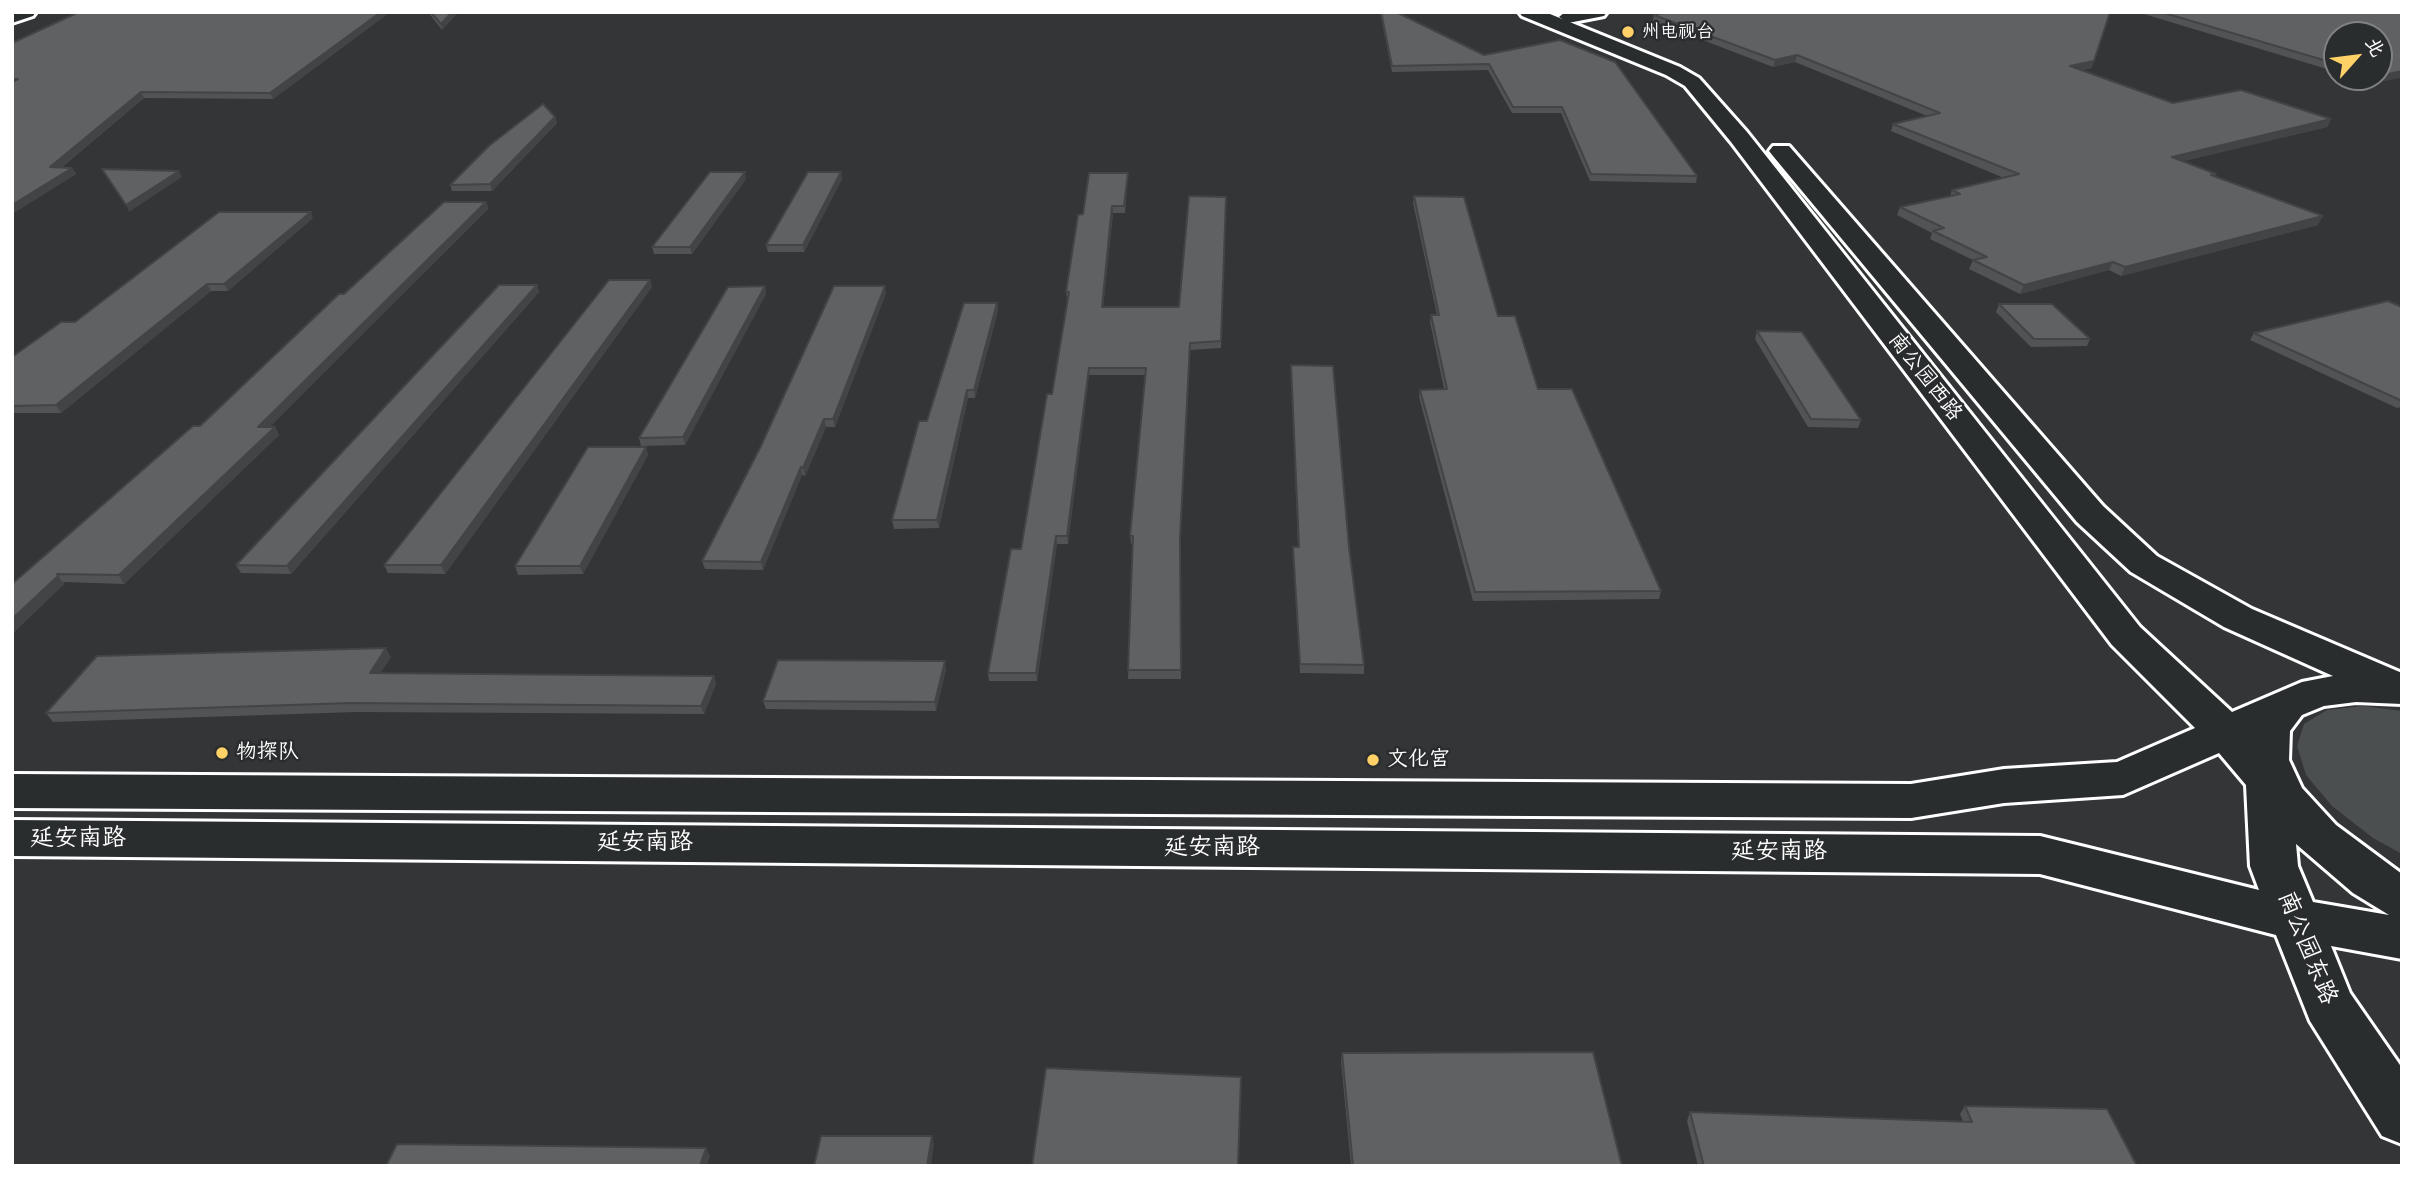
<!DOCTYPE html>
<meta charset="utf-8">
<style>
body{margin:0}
#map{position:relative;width:2414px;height:1178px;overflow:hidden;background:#333536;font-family:"Shantell Sans","LXGW WenKai TC",sans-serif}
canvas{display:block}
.frame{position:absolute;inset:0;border:14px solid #fff;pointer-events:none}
.north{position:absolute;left:2323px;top:21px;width:70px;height:70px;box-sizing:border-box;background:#2a2d2e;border:2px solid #7f8182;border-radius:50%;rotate:62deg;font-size:19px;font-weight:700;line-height:28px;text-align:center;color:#fff}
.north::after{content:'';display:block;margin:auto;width:24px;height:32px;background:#ffd166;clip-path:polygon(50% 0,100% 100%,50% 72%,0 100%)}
</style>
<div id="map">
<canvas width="2414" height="1178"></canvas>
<div class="frame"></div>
<div class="north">北</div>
</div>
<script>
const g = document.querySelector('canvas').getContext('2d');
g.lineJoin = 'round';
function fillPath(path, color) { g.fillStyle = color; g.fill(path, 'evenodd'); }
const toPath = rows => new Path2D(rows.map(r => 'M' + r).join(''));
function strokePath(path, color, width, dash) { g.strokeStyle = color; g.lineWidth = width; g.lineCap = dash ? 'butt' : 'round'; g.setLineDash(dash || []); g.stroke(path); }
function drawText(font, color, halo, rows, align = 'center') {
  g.font = font + ' "Shantell Sans","LXGW WenKai TC",sans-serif'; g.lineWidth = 5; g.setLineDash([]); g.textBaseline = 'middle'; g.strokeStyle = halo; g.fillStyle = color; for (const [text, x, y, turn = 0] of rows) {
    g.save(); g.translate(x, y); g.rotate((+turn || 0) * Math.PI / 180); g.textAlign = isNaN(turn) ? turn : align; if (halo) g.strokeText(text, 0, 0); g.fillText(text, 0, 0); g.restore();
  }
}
const green = toPath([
 [2363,706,2402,711,2402,854,2373,838,2332,806,2306,775,2297,746,2304,724,2327,710]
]);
const minor = toPath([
 [12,12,36,12,33,16,12,23,12,12],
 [1607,12,1604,16,1568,23,1559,17,1565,12,1607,12]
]);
const major = toPath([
 [1519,12,1545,12,1680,67,1699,78,1747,132,2140,627,2232,712,2302,682,2333,676,2224,627,2131,572,2077,522,1773,156,1769,151,1773,146,1789,146,2103,506,2157,556,2252,609,2402,673,2402,704,2356,702,2324,706,2302,715,2290,731,2289,760,2302,788,2336,825,2402,874,2402,959,2331,946,2350,993,2402,1068,2402,1144,2382,1136,2310,1021,2276,935,2040,874,12,856,12,820,2040,836,2259,890,2250,866,2246,785,2219,753,2123,795,2004,803,1911,818,12,808,12,774,1911,784,2004,769,2117,762,2195,728,2112,645,1731,142,1685,86,1666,75,1522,16,1519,12],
 [2296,844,2353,893,2389,915,2313,902,2298,866,2296,844]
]);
const wall = toPath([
 [79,12,390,12,273,99,144,98,61,168,72,168,76,174,12,214,12,43],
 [428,12,458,12,442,30],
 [1380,12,1396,12,1697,176,1696,183,1590,181,1561,113,1512,113,1488,70,1392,72],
 [2137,12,2402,12,2402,77,2375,83,2354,77,2379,77,2379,35,2337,35,2337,72],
 [1654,15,2092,68,2082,70,2173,103,2331,119,2327,127,2183,161,2216,174,2215,176,2318,225,2121,276,2109,270,2020,294,1969,269,1973,260,1930,239,1932,233,1897,215,1900,207,1950,196,1952,190,2004,178,1891,131,1893,124,1927,116,1795,62,1773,67,1653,21],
 [555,117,557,123,492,191,452,191,450,185],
 [841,172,842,179,804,252,768,252,766,245],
 [1128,173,1125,213,1113,213,1103,307,1179,307,1226,197,1221,348,1190,350,1180,547,1181,679,1128,679,1133,544,1131,544,1130,536,1146,375,1089,375,1068,544,1057,544,1037,681,989,681,988,673,1021,549,1052,394,1068,299,1067,299,1066,292,1083,214],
 [746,179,692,254,654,254,652,247],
 [1414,196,1498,316,1538,389,1661,591,1659,599,1473,601,1419,397,1420,390,1444,389,1430,322,1431,315,1437,315,1413,203],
 [489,208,269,427,275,427,279,435,124,584,63,582,64,584,12,634,12,584,200,426,344,294],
 [313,218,228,291,211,291,61,413,12,413,12,357,75,322],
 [650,280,652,287,445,574,388,573,384,565],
 [537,285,539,292,291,574,241,573,236,565],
 [765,286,766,294,685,445,641,446,639,438],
 [886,293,835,427,826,427,805,476,802,475,763,570,705,569,702,561],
 [997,303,998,311,975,398,968,398,939,528,894,529,892,520,927,421],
 [1999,304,2090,339,2087,346,2031,347,1996,312],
 [2402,307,2402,407,2397,408,2250,340,2254,333],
 [1757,331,1861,420,1858,428,1808,427,1755,339],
 [1291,365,1349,547,1364,665,1364,674,1300,673,1293,555,1293,547,1298,547],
 [646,447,648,455,583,574,518,575,515,566],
 [391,657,380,673,714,676,716,684,704,714,356,712,53,722,46,713],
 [946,669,936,711,766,709,763,701],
 [1342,1053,1622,1166,1351,1166,1341,1061],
 [1965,1106,2137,1166,1698,1166,1687,1121,1690,1112,1963,1122,1960,1114]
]);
const shadedWall = toPath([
 [381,12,390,12,273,99,270,93],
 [452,12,458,12,442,30,441,24],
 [1797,55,1795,62,1773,67,1775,60],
 [2094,61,2092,68,2067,73,2070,66],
 [2402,71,2402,77,2375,83,2379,76],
 [141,92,144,98,53,174,50,167],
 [555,117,557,123,492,191,490,184],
 [2331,119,2327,127,2168,165,2172,157],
 [72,168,76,174,12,214,12,205],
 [179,171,182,177,129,212,126,205],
 [745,172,746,179,692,254,690,247],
 [841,172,842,179,804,252,803,245],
 [486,202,489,208,262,435,258,427],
 [1112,206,1113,213,1102,315,1102,307],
 [311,212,313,218,228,291,224,284],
 [2323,216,2318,225,2121,276,2125,267],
 [2113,262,2109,270,2020,294,2024,285],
 [650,280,652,287,445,574,441,565],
 [207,284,211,291,61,413,56,405],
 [537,285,539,292,291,574,287,566],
 [765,286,766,294,685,445,683,437],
 [885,286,886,293,835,427,833,419],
 [997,303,998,311,975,398,974,390],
 [1089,368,1089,375,1068,544,1067,536],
 [967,390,968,398,939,528,937,520],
 [824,419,826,427,805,476,803,468],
 [275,427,279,435,124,584,119,575],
 [646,447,648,455,583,574,580,566],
 [801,467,802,475,763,570,761,562],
 [1056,536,1057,544,1037,681,1036,673],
 [58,576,64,584,12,634,12,619],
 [386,648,391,657,375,681,370,673],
 [945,661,946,669,936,711,935,702],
 [714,676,716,684,704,714,701,706],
 [932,1136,934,1144,931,1166,927,1166],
 [706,1148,710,1156,707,1166,700,1166]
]);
const building = toPath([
 [79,12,381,12,270,93,141,92,50,167,72,168,12,205,12,82,18,79,12,79,12,43,79,12],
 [431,12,452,12,441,24,431,12],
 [1381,12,1396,12,1484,55,1560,40,1615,62,1697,176,1591,174,1562,107,1513,107,1489,64,1392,66,1381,12],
 [1667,12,2110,12,2094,61,2070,66,2173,103,2241,90,2331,119,2172,157,2216,174,2211,175,2323,216,2125,267,2113,262,2024,285,1973,260,1987,257,1933,231,1944,228,1900,207,1960,194,1952,190,2019,174,1893,124,1940,113,1797,55,1775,60,1654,15,1667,12],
 [2161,12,2402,12,2402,71,2379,76,2379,35,2337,35,2337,64,2161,12],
 [543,104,555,117,490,184,450,185,490,145,543,104],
 [102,169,179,171,126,205,102,169],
 [710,172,745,172,690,247,652,247,710,172],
 [808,172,841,172,803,245,766,245,808,172],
 [1089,173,1128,173,1124,206,1112,206,1102,307,1179,307,1189,196,1226,197,1221,341,1190,343,1180,539,1181,670,1128,670,1133,536,1130,536,1146,368,1089,368,1067,536,1056,536,1036,673,988,673,1011,549,1021,549,1047,394,1052,394,1069,292,1066,292,1078,215,1083,214,1089,173],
 [1414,196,1464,197,1498,316,1515,316,1538,389,1572,389,1661,591,1475,592,1420,390,1447,389,1431,315,1439,315,1414,196],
 [444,202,486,202,258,427,275,427,119,575,57,574,58,576,12,619,12,584,193,426,200,426,339,294,344,294,444,202],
 [219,212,311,212,224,284,207,284,56,405,12,406,12,357,61,322,75,322,219,212],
 [609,280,650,280,441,565,384,565,609,280],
 [499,285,537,285,287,566,236,565,499,285],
 [765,286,683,437,639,438,728,287,765,286],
 [834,286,885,286,833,419,824,419,803,468,801,467,761,562,702,561,760,448,834,286],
 [2388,301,2402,307,2402,401,2254,333,2388,301],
 [964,303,997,303,974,390,967,390,937,520,892,520,919,421,927,421,964,303],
 [1999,304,2052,304,2090,339,2034,339,1999,304],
 [1757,331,1802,332,1861,420,1811,419,1757,331],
 [1291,365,1333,366,1349,547,1364,665,1300,664,1293,547,1299,547,1291,365],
 [588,447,646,447,580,566,515,566,588,447],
 [386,648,370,673,714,676,701,706,351,703,46,713,97,656,386,648],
 [778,660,945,661,935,702,763,701,778,660],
 [1593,1052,1622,1166,1353,1166,1342,1053,1593,1052],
 [1046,1068,1241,1077,1238,1166,1032,1166,1046,1068],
 [1965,1106,2107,1109,2137,1166,1704,1166,1690,1112,1972,1122,1965,1106],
 [821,1136,932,1136,927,1166,814,1166,821,1136],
 [397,1144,706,1148,700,1166,386,1166,397,1144]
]);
const markers = [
 [1628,32,7,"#ffd166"],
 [222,753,7,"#ffd166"],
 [1373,760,7,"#ffd166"]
];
const farPoinames = [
 ["州电视台",1642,32]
];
const streetNames = [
 ["南公园西路",1925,377,52]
];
const poiNames = [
 ["物探队",236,753],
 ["文化宫",1387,760]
];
const nearStreetnames = [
 ["延安南路",78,839],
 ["延安南路",645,843],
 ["延安南路",1212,848],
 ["延安南路",1779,852],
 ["南公园东路",2307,948,68]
];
fillPath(green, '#4c4f50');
strokePath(minor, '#fff', 6);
strokePath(major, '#fff', 6);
fillPath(minor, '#2a2d2e');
fillPath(major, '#2a2d2e');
fillPath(wall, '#525354');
fillPath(shadedWall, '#424445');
fillPath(building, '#5f6162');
strokePath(building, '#424445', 2);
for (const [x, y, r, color] of markers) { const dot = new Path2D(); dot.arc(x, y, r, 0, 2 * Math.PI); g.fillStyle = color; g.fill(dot); strokePath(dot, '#2a2d2e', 2.5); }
drawText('18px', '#fff', '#2a2d2e', farPoinames, 'left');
drawText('21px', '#fff', '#2a2d2e', streetNames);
drawText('21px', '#fff', '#2a2d2e', poiNames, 'left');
drawText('24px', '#fff', '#2a2d2e', nearStreetnames);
</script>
